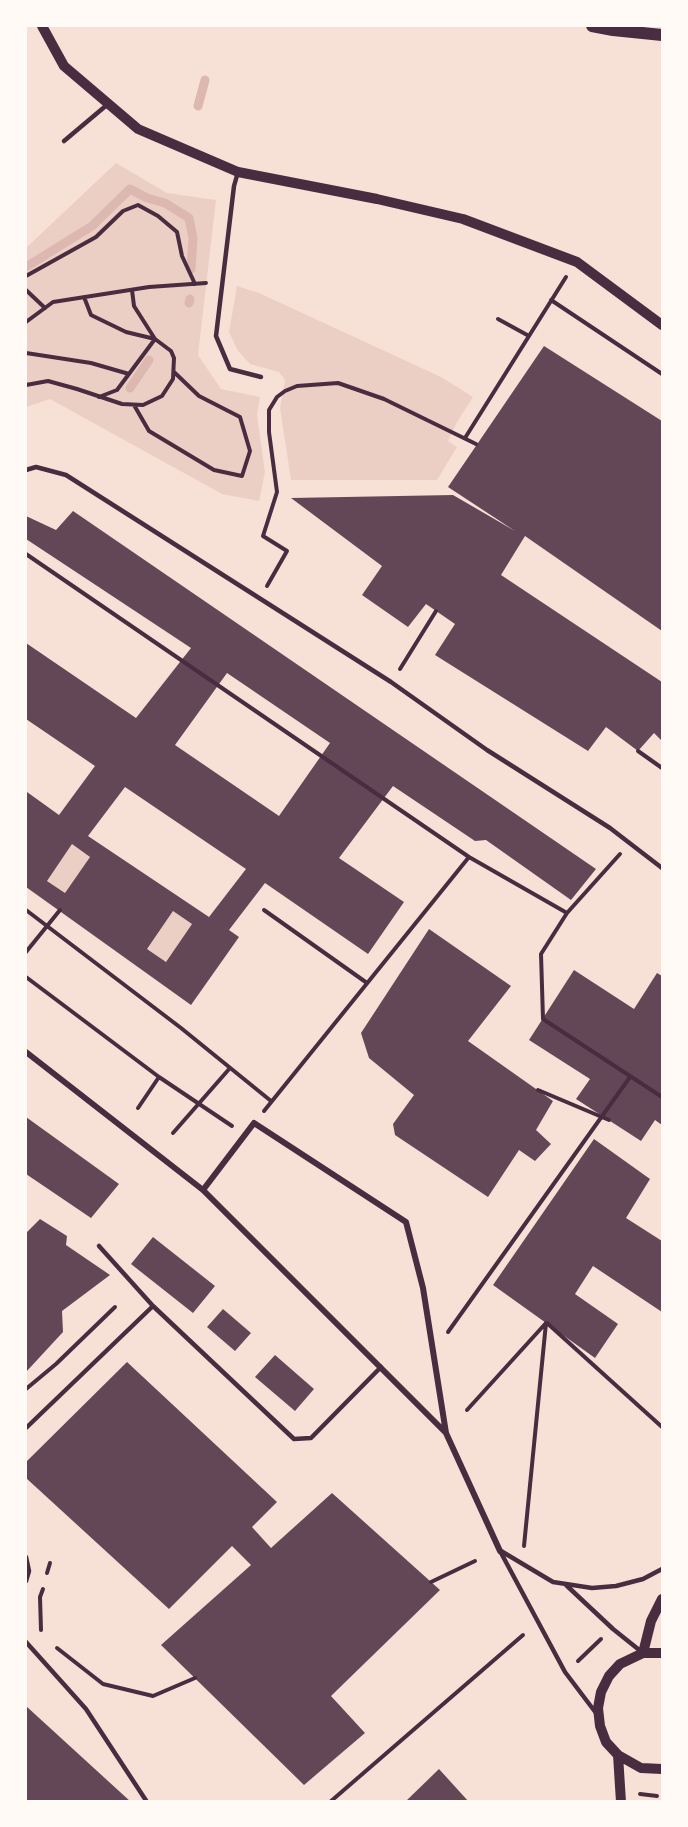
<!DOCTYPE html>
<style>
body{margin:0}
#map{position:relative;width:688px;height:1827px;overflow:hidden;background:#f7e1d7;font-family:Ubuntu,sans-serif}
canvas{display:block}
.frame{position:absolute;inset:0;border:27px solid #fffaf5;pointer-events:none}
</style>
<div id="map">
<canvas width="688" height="1827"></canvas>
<div class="frame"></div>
</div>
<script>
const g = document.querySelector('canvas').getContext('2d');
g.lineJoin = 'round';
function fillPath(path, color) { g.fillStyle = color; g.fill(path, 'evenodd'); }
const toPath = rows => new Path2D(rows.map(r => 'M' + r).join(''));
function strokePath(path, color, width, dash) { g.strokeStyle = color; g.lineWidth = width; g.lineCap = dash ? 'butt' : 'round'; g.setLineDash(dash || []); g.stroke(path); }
const green = toPath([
 [116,163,167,193,216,200,198,355,221,389,260,397,257,415,265,472,259,501,222,494,50,399,26,407,26,248],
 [237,286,259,293,441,377,473,397,457,422,448,441,457,447,437,480,291,480,280,408,285,380,279,372,250,364,238,351,229,332],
 [72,844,90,857,65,893,47,881],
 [173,911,192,924,166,962,147,949]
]);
const stream = toPath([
 [198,106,205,80],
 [26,267,92,226,130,189,147,198,165,203,189,218,193,238,191,269],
 [189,303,190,299],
 [130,388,149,360]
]);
const building = toPath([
 [544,346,662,421,662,631,525,536,501,575,662,682,662,741,654,733,638,751,606,727,588,751,435,655,455,624,426,604,408,627,362,595,382,566,291,498,453,495,515,531,448,487],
 [73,511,596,869,571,900,486,840,475,841,393,786,339,858,404,902,368,954,265,883,229,930,239,937,191,1005,26,887,26,795,27,792,59,815,95,766,26,719,26,643,136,718,191,648,26,539,26,516,56,530],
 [227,673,330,743,279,816,175,745],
 [125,787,246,869,209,917,88,836],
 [72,844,90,857,65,893,47,881],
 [173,911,192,924,166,962,147,949],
 [429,929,511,986,468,1041,553,1101,536,1130,551,1144,535,1161,519,1150,488,1197,395,1135,393,1124,414,1095,369,1058,361,1033],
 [574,970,634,1009,657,973,662,976,662,1125,655,1120,641,1141,576,1099,590,1079,529,1040],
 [26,1117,119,1184,91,1218,26,1174],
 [594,1139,650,1179,626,1218,662,1241,662,1312,593,1266,575,1294,618,1324,595,1358,493,1285],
 [40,1219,67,1236,66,1245,110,1275,62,1311,63,1332,26,1372,26,1233],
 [153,1237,215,1286,193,1313,131,1264],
 [223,1309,251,1333,235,1351,207,1327],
 [275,1355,314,1389,295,1411,255,1377],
 [127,1362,277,1502,252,1527,271,1548,332,1493,440,1590,331,1696,365,1733,304,1785,161,1645,251,1565,232,1546,169,1609,26,1478,26,1462],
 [26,1706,131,1802,26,1802],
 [439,1769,469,1802,405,1802]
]);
const path = toPath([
 [26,276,96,237,123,211,138,205,158,216,177,232,182,256,195,284],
 [26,290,45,308],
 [551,300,662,374],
 [498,319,529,336],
 [26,322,53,302,149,287,206,283],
 [26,353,91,363,129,374],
 [26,385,48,381,77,389,122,404,143,405,162,396,173,379,174,358,171,351,155,339,126,332,91,315,84,297],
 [99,397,117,390,155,339,134,306,132,290],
 [134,405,149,431,214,470,242,476,250,451,240,417,199,396,174,372],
 [465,438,566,277],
 [26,554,469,857,567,913],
 [267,586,287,551,263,536,277,492,269,432,269,410,277,397,285,391,297,386,338,383,384,399,476,444],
 [400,669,436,611],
 [638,751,662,768],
 [620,854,567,913,541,954,543,1019,662,1097],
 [26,910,181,1028,271,1101],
 [264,910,367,983],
 [26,952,60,910],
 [26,977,159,1077,232,1126],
 [538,1090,609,1120],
 [138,1108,159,1077],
 [264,1111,469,857],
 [173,1133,230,1068],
 [547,1323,662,1427],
 [448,1332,630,1077],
 [26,1389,56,1364,115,1307],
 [467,1410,546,1323],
 [524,1546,546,1323],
 [47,1573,50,1563],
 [431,1582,475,1561],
 [41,1630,40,1597,43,1589],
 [57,1648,103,1684,153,1696,195,1678],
 [578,1661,601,1639],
 [640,1794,657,1796],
 [330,1802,523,1635]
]);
const service = toPath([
 [64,141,108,104],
 [238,172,234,186,216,336,230,369,261,377],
 [26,470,36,467,66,475,391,682,487,750,610,828,662,868],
 [99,1246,153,1306,294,1439,311,1438,381,1367],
 [26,1428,153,1306],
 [500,1551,565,1672,596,1713],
 [501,1551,553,1582,592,1588,616,1586,643,1579,662,1569],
 [26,1557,29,1571,26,1581],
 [566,1585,613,1629,643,1653],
 [26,1642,86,1709,147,1802]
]);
const minor = toPath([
 [26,1052,203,1190,446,1433],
 [203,1190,254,1123,406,1222,423,1288,446,1433,500,1551]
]);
const tertiary = toPath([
 [42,26,64,66,138,129,238,172,377,199,463,219,577,262,662,325],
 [643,1653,651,1621,662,1599],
 [662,1653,643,1653,620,1664,609,1676,601,1692,598,1708,600,1726,606,1742,618,1755,641,1768,662,1769],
 [618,1755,621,1802]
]);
const secondary = toPath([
 [592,26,613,30,662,35]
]);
fillPath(green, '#ebcfc5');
strokePath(stream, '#dcb8b0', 9);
fillPath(building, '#644757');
strokePath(path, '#4a2c40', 4);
strokePath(service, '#4a2c40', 4.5);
strokePath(minor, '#4a2c40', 6);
strokePath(tertiary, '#4a2c40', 10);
strokePath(secondary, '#4a2c40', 12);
</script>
